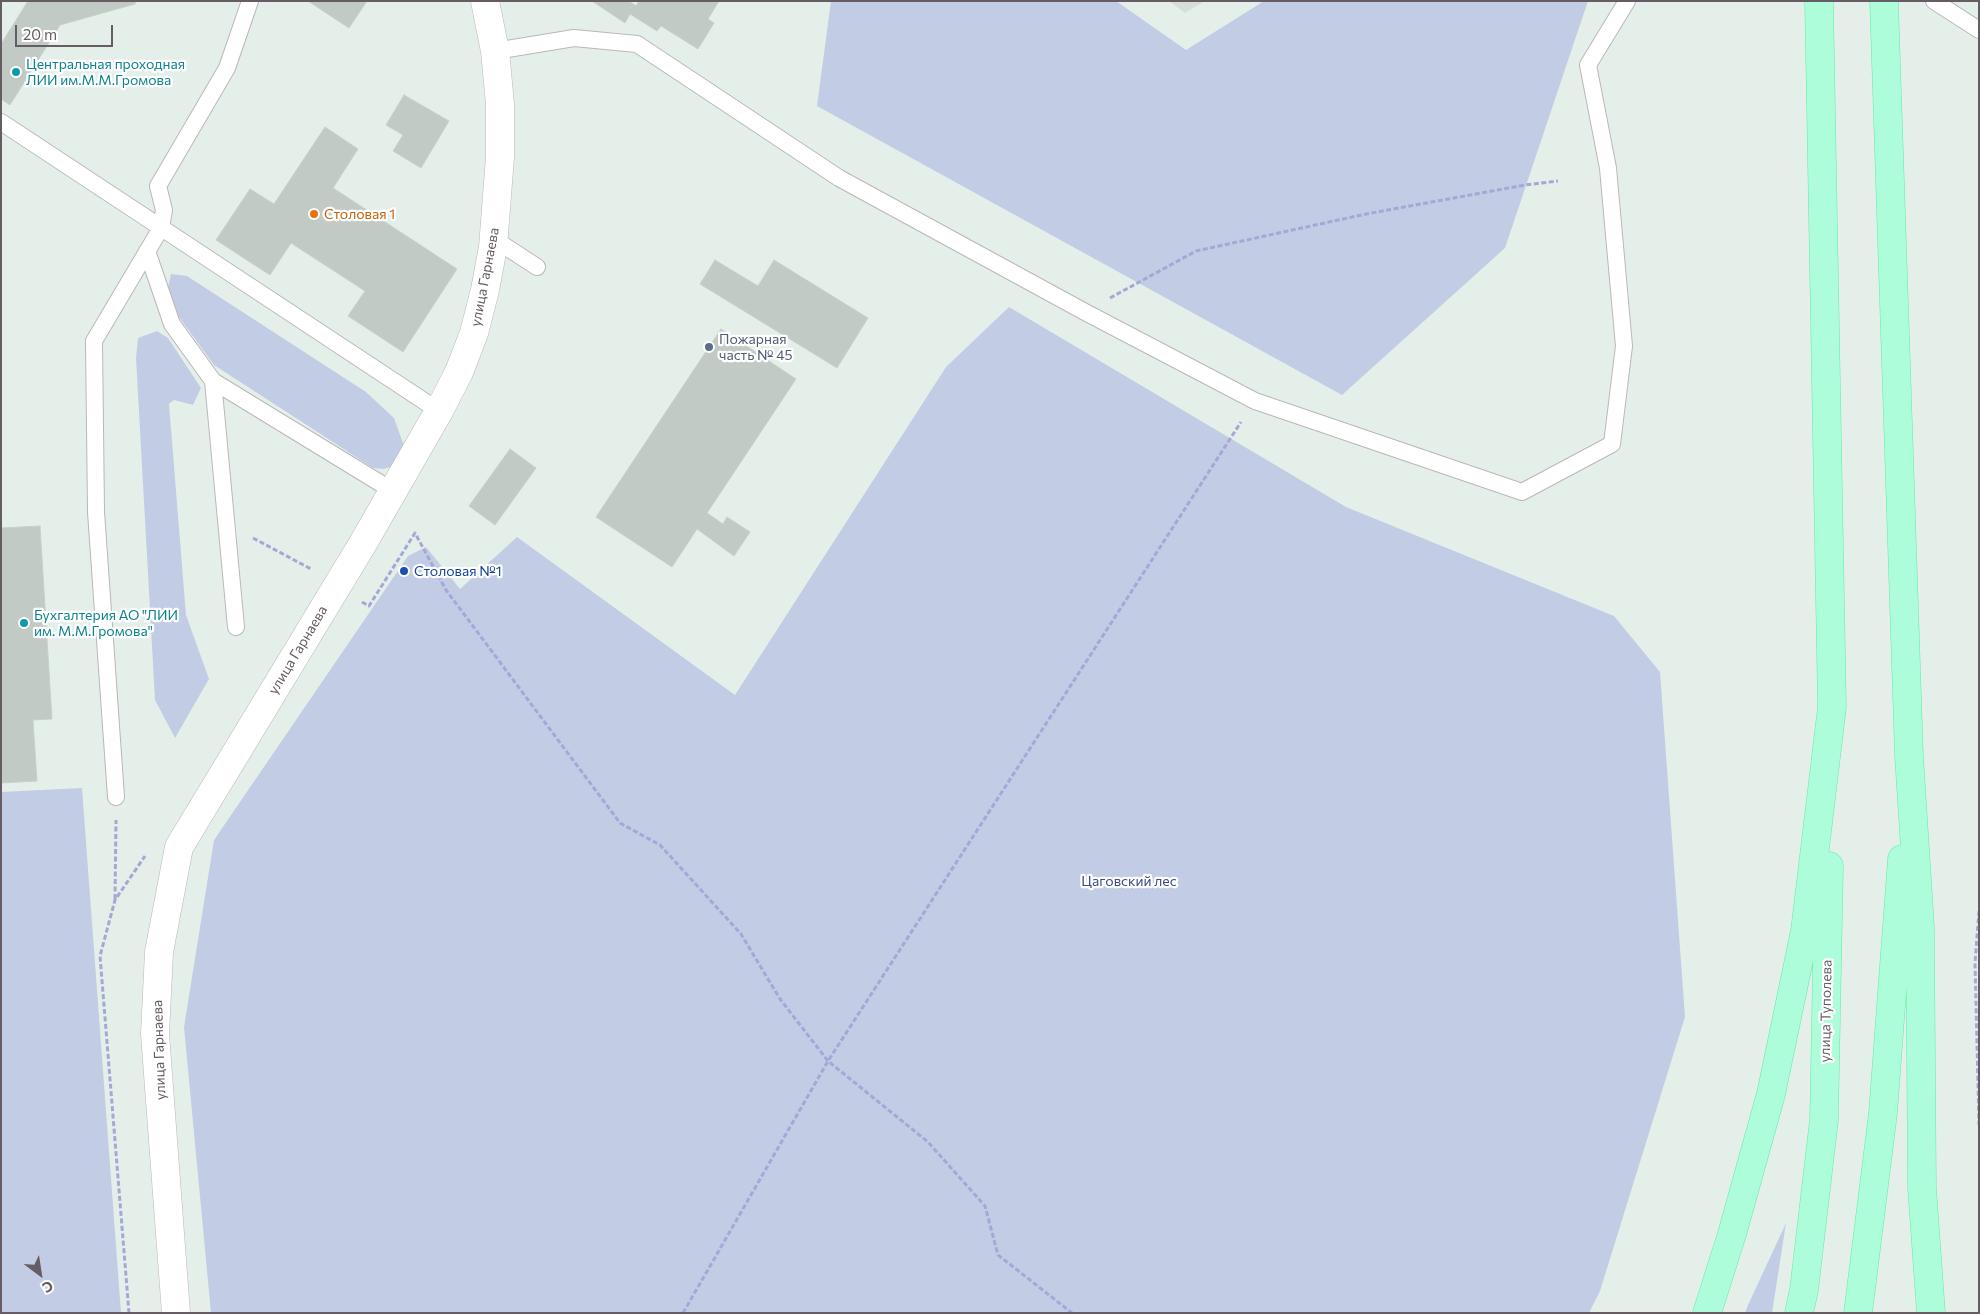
<!DOCTYPE html>
<meta charset="utf-8">
<style>
body{margin:0}
#map{position:relative;width:1980px;height:1314px;overflow:hidden;background:#e5efea;font-family:Commissioner,sans-serif}
canvas{display:block}
.frame{position:absolute;inset:0;border:2px solid #655d63;pointer-events:none}
.north{position:absolute;left:15px;top:1249px;width:50px;height:50px;-webkit-text-stroke:4px #fff;paint-order:stroke;rotate:149deg;font-size:14px;font-weight:700;line-height:20px;text-align:center;color:#655d63}
.north::after{content:'';display:block;margin:auto;width:18px;height:22px;background:#655d63;clip-path:polygon(50% 0,100% 100%,50% 72%,0 100%)}
.scale{position:absolute;left:15px;top:25px;width:98px;height:22px;box-sizing:border-box;border:2px solid #655d63;border-top:0;padding-left:6px;font-size:15px;line-height:18px;white-space:nowrap;color:#655d63;-webkit-text-stroke:4px #fff;paint-order:stroke}
</style>
<div id="map">
<canvas width="1980" height="1314"></canvas>
<div class="frame"></div>
<div class="north">С</div>
<div class="scale">20 m</div>
</div>
<script>
const g = document.querySelector('canvas').getContext('2d');
g.lineJoin = 'round';
function fillPath(path, color) { g.fillStyle = color; g.fill(path, 'evenodd'); }
const toPath = rows => new Path2D(rows.map(r => 'M' + r).join(''));
function strokePath(path, color, width, dash) { g.strokeStyle = color; g.lineWidth = width; g.lineCap = dash ? 'butt' : 'round'; g.setLineDash(dash || []); g.stroke(path); }
function drawText(font, color, halo, rows, align = 'center') {
  g.font = font + ' Commissioner,sans-serif'; g.lineWidth = 4.5; g.setLineDash([]); g.textBaseline = 'middle'; g.strokeStyle = halo; g.fillStyle = color; for (const [text, x, y, turn = 0] of rows) {
    g.save(); g.translate(x, y); g.rotate((+turn || 0) * Math.PI / 180); g.textAlign = isNaN(turn) ? turn : align; if (halo) g.strokeText(text, 0, 0); g.fillText(text, 0, 0); g.restore();
  }
}
const industrial = toPath([
 [1169,1,1205,1,1185,13]
]);
const green = toPath([
 [831,1,1116,1,1186,50,1264,1,1588,1,1505,248,1342,395,817,106],
 [171,274,187,276,366,392,394,418,404,446,391,467,383,469,373,468,214,365,179,317,168,287],
 [1009,307,1346,507,1614,616,1660,672,1685,1017,1600,1291,1589,1313,211,1313,184,1027,214,840,408,556,426,547,460,589,517,537,735,695,946,367],
 [157,331,168,338,201,388,193,405,174,400,169,404,186,615,209,679,175,738,155,700,136,358,138,338],
 [82,788,121,1313,1,1313,1,792],
 [1786,1223,1772,1313,1745,1313,1748,1305]
]);
const building = toPath([
 [28,1,136,1,135,4,60,25,10,105,1,99,1,44,28,1],
 [308,1,367,1,349,28,308,1],
 [592,1,629,1,636,6,639,1,719,1,708,19,714,23,698,49,661,26,657,31,630,14,625,23,592,1],
 [404,95,449,121,421,168,393,151,403,135,386,125,404,95],
 [325,127,358,149,333,188,457,269,403,352,348,316,365,291,291,243,270,275,216,240,250,189,274,204,325,127],
 [715,260,758,286,774,260,868,318,837,368,700,284,715,260],
 [721,329,796,379,707,513,723,524,727,517,750,532,734,556,697,529,672,567,596,517,721,329],
 [510,449,536,468,495,525,469,506,510,449],
 [40,526,52,719,33,720,37,781,1,783,1,528,40,526]
]);
const path = toPath([
 [1110,298,1196,251,1366,214,1525,185,1558,181],
 [253,538,311,569],
 [362,602,369,606,415,533,446,590,620,823,660,845,741,934,780,999,828,1061,928,1142,985,1206,998,1255,1072,1313],
 [115,899,116,820],
 [1979,911,1975,963,1979,1125],
 [129,1313,100,956,115,900,145,856],
 [683,1313,828,1061,1241,422]
]);
const lane = toPath([
 [1934,1,1979,30],
 [495,51,574,38,637,44,839,178,1085,312,1255,401,1522,492,1612,444,1624,346,1608,168,1588,65,1627,1],
 [1,122,439,411],
 [494,239,537,267],
 [147,251,172,324,213,381,393,491],
 [213,381,236,627],
 [116,797,96,512,94,341,161,228,164,210,158,186,227,68,250,1]
]);
const secondary = toPath([
 [176,1313,155,1034,159,952,179,847,362,545,439,411,459,372,474,333,485,290,493,247,500,157,500,104,495,51,485,1]
]);
const primary = toPath([
 [1884,1,1909,756,1920,927,1922,1188,1931,1313],
 [1707,1313,1732,1234,1771,1094,1805,931,1832,707,1819,1],
 [1799,1313,1804,1290,1824,1120,1829,866],
 [1858,1313,1883,1113,1902,859]
]);
const markers = [
 [16,72,5,"#0f9aa8"],
 [314,214,5,"#e8710a"],
 [709,347,5,"#5c6f8a"],
 [404,571,5,"#1a4fb4"],
 [24,623,5,"#0f9aa8"]
];
const cultureNames = [
 ["Центральная проходная",26,64],
 ["ЛИИ им.М.М.Громова",26,80],
 ["Бухгалтерия АО \"ЛИИ",34,615],
 ["им. М.М.Громова\"",34,631]
];
const foodNames = [
 ["Столовая 1",324,214]
];
const streetNames = [
 ["улица Гарнаева",485,277,-79],
 ["улица Гарнаева",298,650,-59],
 ["улица Туполева",1826,1011,-89],
 ["улица Гарнаева",159,1050,-92]
];
const serviceNames = [
 ["Пожарная",719,339],
 ["часть № 45",719,355]
];
const transitNames = [
 ["Столовая №1",414,571]
];
const parkNames = [
 ["Цаговский лес",1129,881]
];
fillPath(industrial, '#d7deda');
fillPath(green, '#c3cce5');
fillPath(building, '#c2cac5');
strokePath(building, '#c4d3ca', 1);
strokePath(lane, '#bcb6b9', 18);
strokePath(secondary, '#bcb4ba', 29);
strokePath(primary, '#61eca0', 29);
strokePath(path, '#a6a7d7', 3, [5, 2.5]);
strokePath(lane, '#fff', 16);
strokePath(secondary, '#fff', 28);
strokePath(primary, '#adfcda', 28);
for (const [x, y, r, color] of markers) { const dot = new Path2D(); dot.arc(x, y, r, 0, 2 * Math.PI); g.fillStyle = color; g.fill(dot); strokePath(dot, '#fff', 2); }
drawText('14px', '#0d838f', '#fff', cultureNames, 'left');
drawText('14px', '#c56008', '#fff', foodNames, 'left');
drawText('14px', '#655d63', '#fff', streetNames);
drawText('14px', '#4e5e75', '#fff', serviceNames, 'left');
drawText('14px', '#164399', '#fff', transitNames, 'left');
drawText('14px', '#3a4b87', '#fff', parkNames);
</script>
